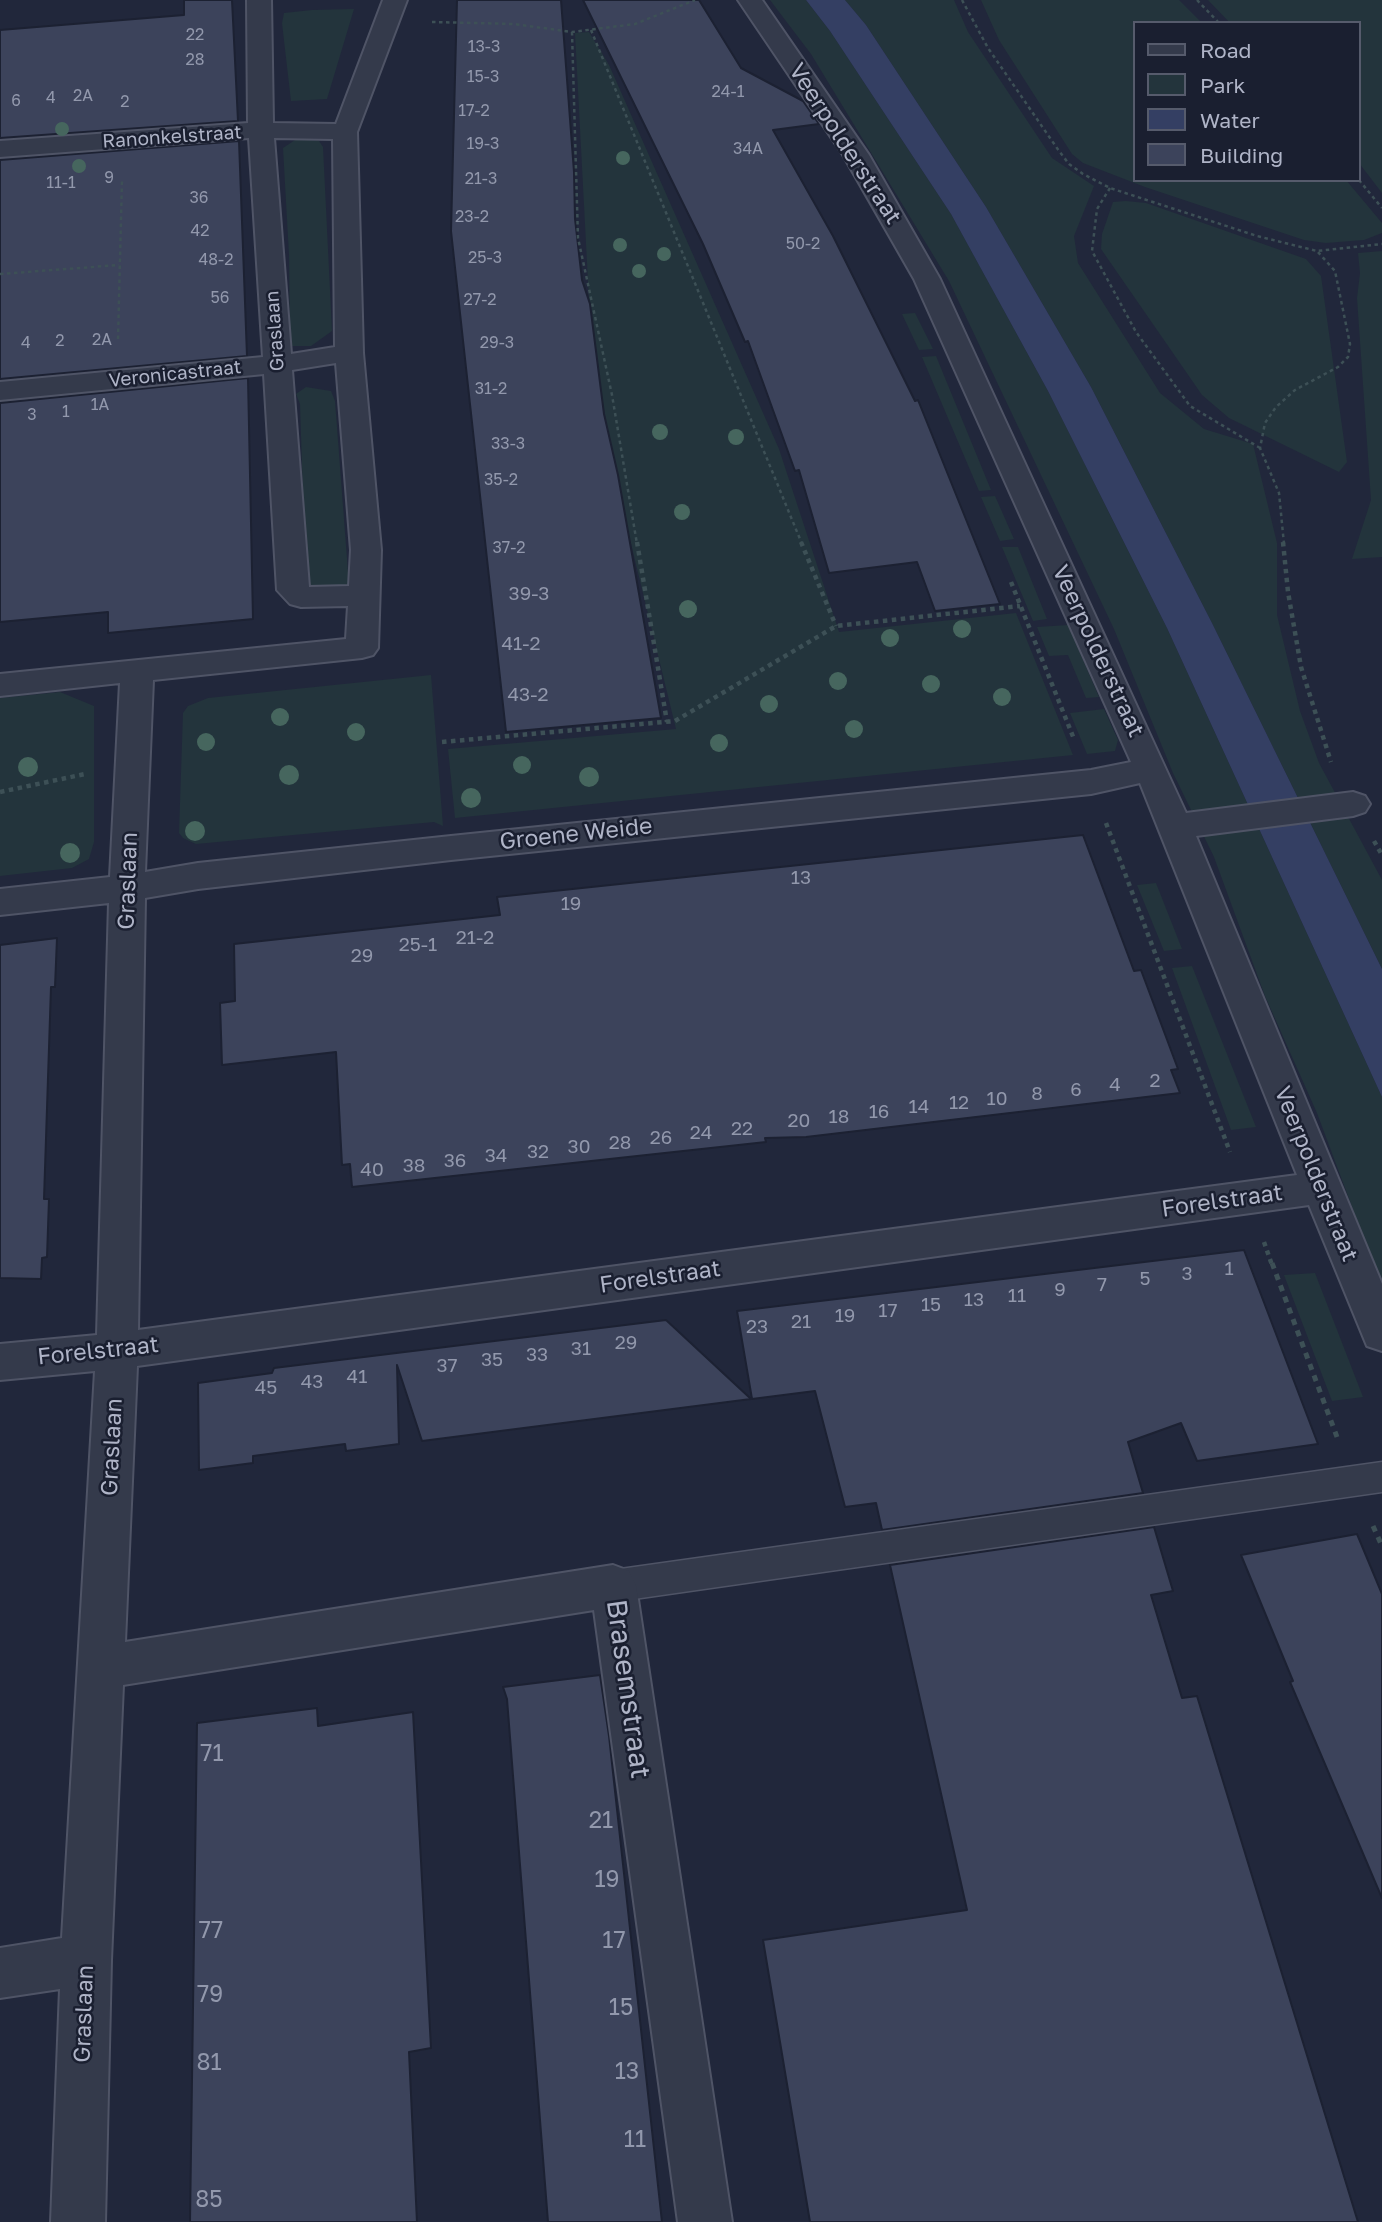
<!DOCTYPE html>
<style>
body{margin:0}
#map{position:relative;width:1382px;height:2222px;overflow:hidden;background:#21273b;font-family:"Golos Text",sans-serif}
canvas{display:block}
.legend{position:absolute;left:1133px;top:21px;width:228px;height:161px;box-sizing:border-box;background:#1a1f30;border:2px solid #565b6c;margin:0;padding:9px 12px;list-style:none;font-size:21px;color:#afb4c7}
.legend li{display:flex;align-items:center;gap:14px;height:35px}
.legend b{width:35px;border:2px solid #565b6c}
</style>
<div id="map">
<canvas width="1382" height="2222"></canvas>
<ul class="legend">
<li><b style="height:9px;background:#343a4b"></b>Road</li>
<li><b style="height:19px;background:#23343c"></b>Park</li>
<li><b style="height:19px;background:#343f63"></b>Water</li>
<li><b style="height:19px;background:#3c435b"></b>Building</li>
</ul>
</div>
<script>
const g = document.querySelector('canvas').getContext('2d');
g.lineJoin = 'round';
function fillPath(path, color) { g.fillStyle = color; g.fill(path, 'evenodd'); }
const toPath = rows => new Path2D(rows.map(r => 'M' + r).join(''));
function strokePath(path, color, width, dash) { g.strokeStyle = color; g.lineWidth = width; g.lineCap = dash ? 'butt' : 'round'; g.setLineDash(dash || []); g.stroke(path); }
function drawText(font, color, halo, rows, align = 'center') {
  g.font = font + ' "Golos Text",sans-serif'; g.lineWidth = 5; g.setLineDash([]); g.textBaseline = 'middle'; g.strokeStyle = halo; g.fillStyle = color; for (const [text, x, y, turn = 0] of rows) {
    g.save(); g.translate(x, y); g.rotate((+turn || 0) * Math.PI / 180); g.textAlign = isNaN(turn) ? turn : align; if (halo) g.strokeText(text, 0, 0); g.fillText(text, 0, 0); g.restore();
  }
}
const green = toPath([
 [770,0,806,0,830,31,951,214,1048,391,1167,628,1382,1097,1382,1287,1317,1113,1265,996,1214,857,1173,773,1114,629,949,281,811,54],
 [845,0,954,0,968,32,1052,158,1094,186,1074,236,1078,263,1160,393,1204,429,1253,444,1277,543,1277,615,1300,711,1319,763,1382,880,1382,969,1212,623,1091,387,986,207,866,25],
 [981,0,1179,0,1202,23,1135,23,1135,180,1346,180,1382,223,1382,233,1364,240,1326,243,1304,240,1145,187,1083,163,1072,154,999,40],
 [1208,0,1382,0,1382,193,1359,163,1359,23,1230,23],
 [354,9,327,99,291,101,282,23,284,13,312,10],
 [589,32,609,65,779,449,839,632,1016,613,1073,755,455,818,448,749,676,729,614,474,590,320,575,33],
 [303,139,319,141,323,147,332,331,311,346,290,346,289,255,283,148,295,140],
 [1126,201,1146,203,1306,259,1321,276,1347,462,1339,472,1229,418,1202,395,1101,249,1102,234,1113,202],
 [1382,251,1382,557,1352,559,1371,500,1357,298,1360,273,1358,253],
 [915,313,933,349,919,350,902,314],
 [936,356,991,490,979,491,922,357],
 [306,387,331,391,335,401,349,585,306,592,300,404,296,394],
 [995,496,1014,539,1000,541,981,497],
 [1002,547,1018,547,1047,619,1033,621],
 [1068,625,1099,697,1086,698,1068,655,1049,656,1037,627],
 [431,675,443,826,434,822,196,844,183,838,179,833,183,713,188,706,208,698],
 [60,692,94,706,94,842,89,859,72,868,0,876,0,698],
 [1104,709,1118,740,1115,751,1087,754,1070,713],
 [1156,883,1182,949,1164,951,1137,885],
 [1192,966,1256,1127,1231,1130,1172,968],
 [1315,1273,1363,1397,1332,1401,1284,1275]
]);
const water = toPath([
 [806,0,845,0,866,25,986,207,1091,387,1212,623,1382,969,1382,1097,1167,628,1048,391,951,214,830,31]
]);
const building = toPath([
 [184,0,232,0,238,121,0,138,0,30,184,15,184,0],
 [457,0,561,0,574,172,575,219,582,280,590,304,604,414,618,475,661,718,506,732,451,231,457,0],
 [583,0,699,0,741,68,803,101,819,124,773,130,833,236,915,401,918,400,1000,604,935,611,917,562,829,573,799,470,795,471,748,341,745,342,703,244,583,0],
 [239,141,247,356,0,379,0,160,239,141],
 [248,378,253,619,108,633,108,612,0,622,0,403,248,378],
 [1083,835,1134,971,1141,970,1178,1069,1171,1070,1180,1093,806,1137,765,1138,766,1142,352,1187,350,1164,342,1165,336,1052,222,1065,220,1003,235,1001,234,944,500,915,497,897,1083,835],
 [57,938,55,987,51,987,44,1199,49,1199,47,1257,42,1258,41,1279,0,1278,0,945,57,938],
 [1244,1250,1318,1444,1197,1461,1181,1423,1128,1442,1143,1493,882,1530,876,1503,845,1507,815,1391,752,1399,737,1311,1244,1250],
 [666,1320,751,1399,422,1441,397,1365,399,1444,346,1451,345,1444,253,1456,253,1463,199,1470,198,1383,272,1373,274,1368,666,1320],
 [1154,1527,1173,1591,1151,1595,1182,1698,1197,1696,1358,2222,810,2222,763,1940,967,1910,890,1565,1154,1527],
 [1357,1534,1382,1594,1382,1898,1290,1682,1293,1681,1241,1555,1357,1534],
 [600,1675,609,1736,662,2222,548,2222,507,1699,503,1687,600,1675],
 [317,1708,318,1726,413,1712,431,2048,409,2052,417,2222,190,2222,197,1723,317,1708]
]);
const pathFar2 = toPath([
 [962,0,988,48,1059,151,1069,164,1083,174,1110,188,1257,236,1317,251,1382,244],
 [1197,0,1219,23],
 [432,22,514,24,572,32,635,24,695,0],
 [591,30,802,544],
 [572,32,578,238,612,395,637,544],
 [1359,180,1382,208],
 [1110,188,1097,209,1092,251,1136,332,1190,406,1260,448],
 [0,274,119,265],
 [118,339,122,179],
 [1284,544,1279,493,1260,448,1265,423,1276,407,1295,390,1338,367,1348,357,1350,344,1335,271,1317,251]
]);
const pathFar1 = toPath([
 [637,542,667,722],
 [801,542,836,626],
 [1283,542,1288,592,1301,667,1331,762],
 [1011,582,1074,739],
 [442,742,675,721,836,626,1020,606],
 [0,792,85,774],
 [1106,823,1230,1152],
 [1374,841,1382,855],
 [1264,1242,1272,1265]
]);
const path = toPath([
 [1272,1263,1337,1437],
 [1373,1526,1382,1546]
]);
const lane = toPath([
 [1382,1462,1382,1492,613,1602,601,1597,596,1586,601,1575,613,1570,1382,1462]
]);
const street = toPath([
 [247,0,271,0,273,123,336,124,383,0,407,0,357,132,363,353,381,550,378,648,373,655,362,658,153,680,145,872,198,863,451,836,1091,770,1131,762,914,279,843,155,738,0,762,0,869,155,940,279,1186,813,1353,792,1365,796,1370,804,1365,812,1353,816,1196,836,1382,1284,1382,1351,1367,1346,1309,1205,137,1366,125,1642,613,1565,629,1571,636,1586,732,2222,678,2222,594,1610,123,1685,111,1960,105,2222,51,2222,60,1989,0,1998,0,1948,62,1938,95,1371,0,1380,0,1344,97,1335,109,903,0,915,0,889,110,877,120,683,0,696,0,674,346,639,348,606,301,607,290,604,277,590,264,374,0,400,0,382,263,357,249,138,0,157,0,141,248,123,247,0],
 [274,138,333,139,335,347,291,354,274,138],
 [336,363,351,550,349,586,309,587,292,370,336,363],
 [1140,783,1297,1175,138,1330,145,898,198,889,451,860,1091,794,1140,783]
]);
const trees = [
 [62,129,7],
 [623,158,7],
 [79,166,7],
 [620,245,7],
 [664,254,7],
 [639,271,7],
 [660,432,8],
 [736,437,8],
 [682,512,8],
 [688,609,9],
 [962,629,9],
 [890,638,9],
 [838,681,9],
 [931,684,9],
 [1002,697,9],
 [769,704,9],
 [280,717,9],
 [854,729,9],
 [356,732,9],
 [206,742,9],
 [719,743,9],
 [522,765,9],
 [28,767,10],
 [289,775,10],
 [589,777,10],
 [471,798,10],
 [195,831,10],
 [70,853,10]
];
const farNumbernames = [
 ["22",195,35],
 ["13-3",484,47],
 ["28",195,60],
 ["15-3",483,77],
 ["24-1",728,92],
 ["2A",83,96],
 ["4",51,98],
 ["6",16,101],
 ["2",125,102],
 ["17-2",474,111],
 ["19-3",483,144],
 ["34A",748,149],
 ["9",109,178],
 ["21-3",481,179],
 ["11-1",61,183],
 ["36",199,198],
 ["23-2",472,217],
 ["42",200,231],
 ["50-2",803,244],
 ["25-3",485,258],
 ["48-2",216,260],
 ["56",220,298],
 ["27-2",480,300],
 ["2A",102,340],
 ["2",60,341],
 ["4",26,343],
 ["29-3",497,343],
 ["31-2",491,389],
 ["1A",100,405],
 ["1",66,412],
 ["3",32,415],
 ["33-3",508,444],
 ["35-2",501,480],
 ["37-2",509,548]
];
const farStreetnames = [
 ["Ranonkelstraat",172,137,-4],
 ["Graslaan",275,331,-94],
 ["Veronicastraat",175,374,-6]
];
const numberNames = [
 ["39-3",529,594],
 ["41-2",521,644],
 ["43-2",528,695],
 ["13",801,878],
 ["19",571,904],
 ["21-2",475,938],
 ["25-1",418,945],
 ["29",362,956],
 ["2",1155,1081],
 ["4",1115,1085],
 ["6",1076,1090],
 ["8",1037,1094],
 ["10",997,1099],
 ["12",959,1103],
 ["14",919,1107],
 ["16",879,1112],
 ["18",839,1117],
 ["20",799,1121],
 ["22",742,1129],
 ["24",701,1133],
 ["26",661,1138],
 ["28",620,1143],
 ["30",579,1147],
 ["32",538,1152],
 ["34",496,1156],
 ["36",455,1161],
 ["38",414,1166],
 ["40",372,1170],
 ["1",1229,1269],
 ["3",1187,1274],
 ["5",1145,1279],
 ["7",1102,1285],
 ["9",1060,1290],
 ["11",1017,1296],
 ["13",974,1300],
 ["15",931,1305],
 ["17",888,1311],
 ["19",845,1316],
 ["21",801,1322],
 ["23",757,1327],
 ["29",626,1343],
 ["31",581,1349],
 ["33",537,1355],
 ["35",492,1360],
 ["37",447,1366],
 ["41",357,1377],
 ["43",312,1382],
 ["45",266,1388]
];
const streetNames = [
 ["Veerpolderstraat",845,144,57],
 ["Veerpolderstraat",1098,651,65],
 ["Groene Weide",576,834,-6],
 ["Graslaan",128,881,-88],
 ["Veerpolderstraat",1316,1174,68],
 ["Forelstraat",1222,1201,-8],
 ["Forelstraat",660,1277,-8],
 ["Forelstraat",98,1351,-6],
 ["Graslaan",112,1447,-87],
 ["Graslaan",84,2014,-88]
];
const nearNumbernames = [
 ["71",212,1754],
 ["21",601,1821],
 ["19",607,1880],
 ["77",211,1931],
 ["17",614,1941],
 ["79",210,1995],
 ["15",621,2008],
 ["81",209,2063],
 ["13",627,2072],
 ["11",635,2140],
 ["85",209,2200]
];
const nearStreetnames = [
 ["Brasemstraat",628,1689,82]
];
fillPath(green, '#23343c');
fillPath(water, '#343f63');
fillPath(building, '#3c435b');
strokePath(building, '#1c2132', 2);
strokePath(lane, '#4f5466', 3);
strokePath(street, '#4f5466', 4);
strokePath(pathFar2, '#3d5056', 2.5, [3.5, 3.5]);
strokePath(pathFar1, '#3d5056', 4.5, [4.5, 4.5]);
strokePath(path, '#3d5056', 5, [6, 6]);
fillPath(lane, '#343a4b');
fillPath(street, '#343a4b');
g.fillStyle = '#46665e';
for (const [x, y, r] of trees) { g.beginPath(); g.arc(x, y, r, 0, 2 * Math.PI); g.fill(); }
drawText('16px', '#9298ac', null, farNumbernames);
drawText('19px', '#afb4c7', '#1a1f30', farStreetnames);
drawText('19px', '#9298ac', null, numberNames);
drawText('23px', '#afb4c7', '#1a1f30', streetNames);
drawText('23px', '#9298ac', null, nearNumbernames);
drawText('28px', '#afb4c7', '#1a1f30', nearStreetnames);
</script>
